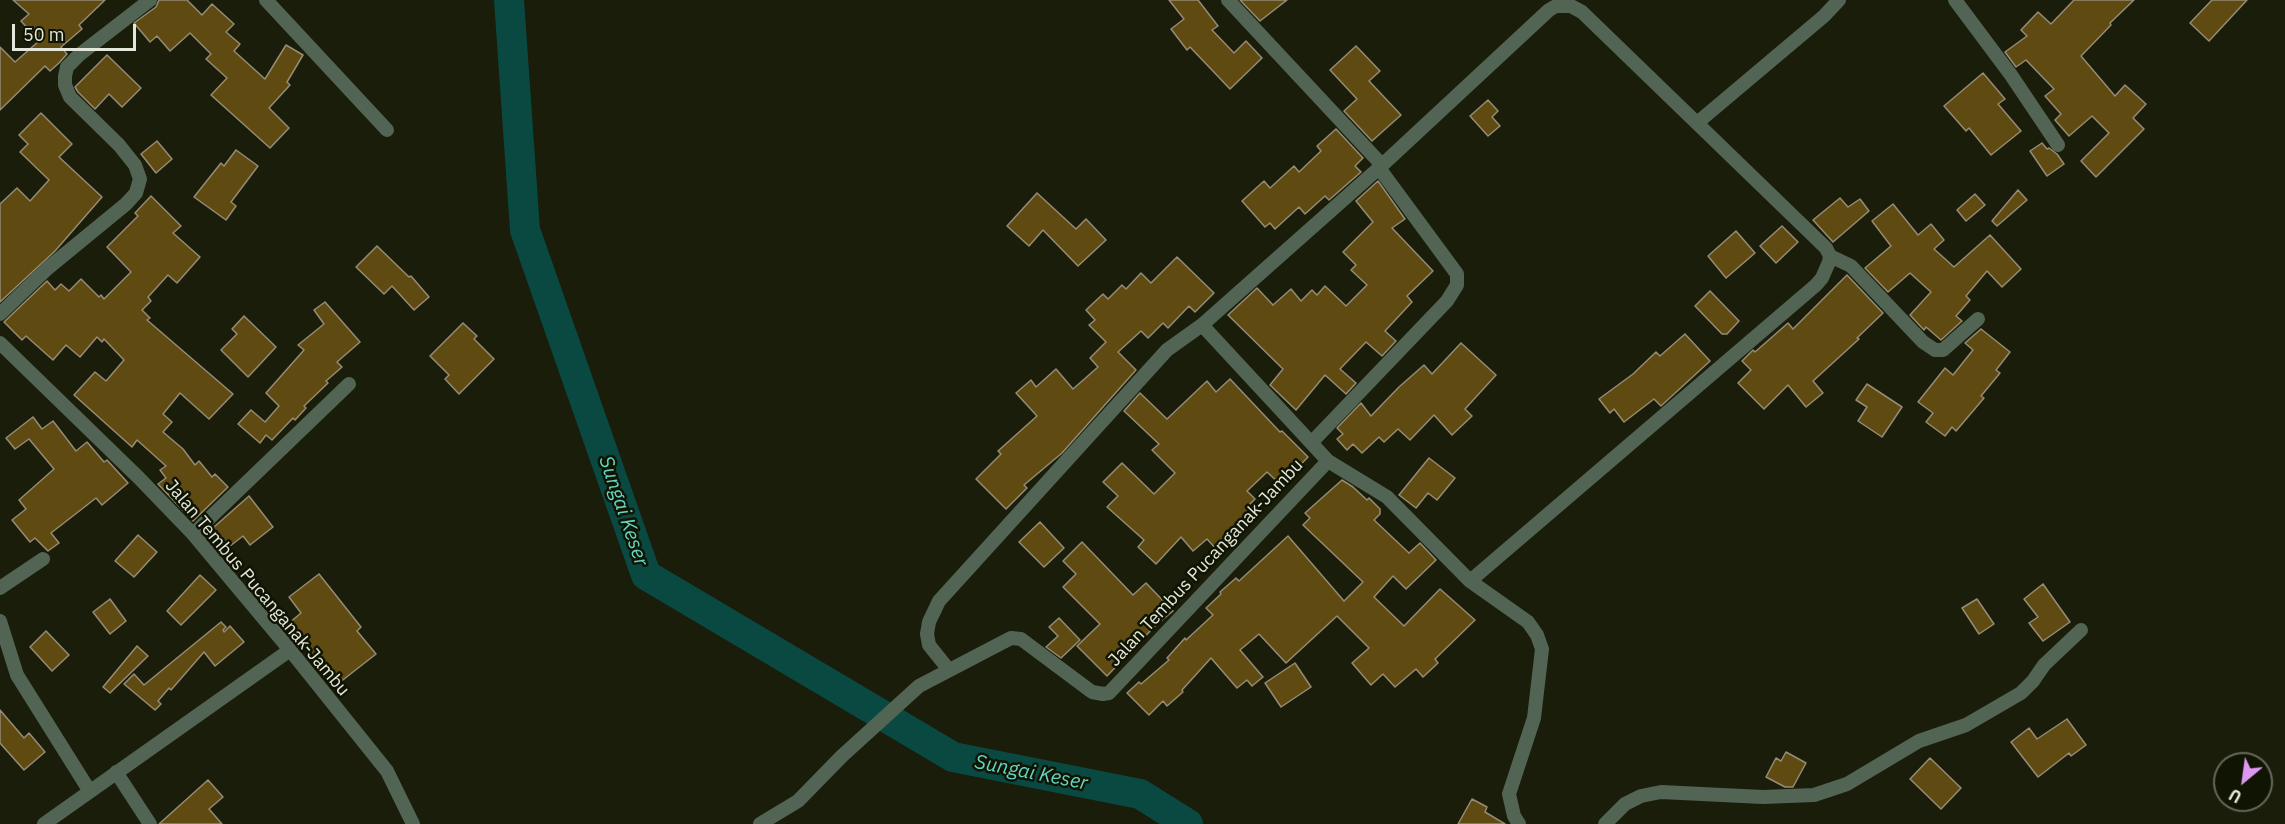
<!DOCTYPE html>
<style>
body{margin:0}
#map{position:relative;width:2285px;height:824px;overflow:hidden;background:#191d0a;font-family:"IBM Plex Sans",sans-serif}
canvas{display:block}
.north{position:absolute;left:2213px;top:752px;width:60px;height:60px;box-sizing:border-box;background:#101403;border:2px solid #656859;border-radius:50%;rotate:209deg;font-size:16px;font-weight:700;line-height:24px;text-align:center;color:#e4e7db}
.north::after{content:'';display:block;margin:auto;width:21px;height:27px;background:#de98f2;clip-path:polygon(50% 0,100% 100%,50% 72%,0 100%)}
.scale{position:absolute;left:12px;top:24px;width:124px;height:27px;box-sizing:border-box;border:3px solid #e4e7db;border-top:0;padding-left:8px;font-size:18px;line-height:21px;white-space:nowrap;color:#e4e7db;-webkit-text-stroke:4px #101403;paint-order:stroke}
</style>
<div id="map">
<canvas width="2285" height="824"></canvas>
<div class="north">U</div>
<div class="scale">50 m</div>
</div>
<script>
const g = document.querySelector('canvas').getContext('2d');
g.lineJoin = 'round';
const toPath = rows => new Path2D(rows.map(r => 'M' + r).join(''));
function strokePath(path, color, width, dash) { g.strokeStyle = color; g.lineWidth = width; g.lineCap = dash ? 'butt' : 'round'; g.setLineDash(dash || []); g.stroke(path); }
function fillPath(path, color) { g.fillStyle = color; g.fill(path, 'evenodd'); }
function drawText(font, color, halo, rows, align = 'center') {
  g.font = font + ' "IBM Plex Sans",sans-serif'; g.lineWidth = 5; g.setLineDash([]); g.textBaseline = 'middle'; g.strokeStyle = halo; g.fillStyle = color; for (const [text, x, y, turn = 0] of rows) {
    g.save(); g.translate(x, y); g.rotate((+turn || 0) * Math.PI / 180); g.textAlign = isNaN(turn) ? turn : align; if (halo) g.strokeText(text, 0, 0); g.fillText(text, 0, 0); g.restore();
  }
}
const river = toPath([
 [509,0,525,230,646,575,953,757,1140,794,1188,824]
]);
const building = toPath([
 [13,0,105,0,79,25,82,29,61,47,67,54,59,63,50,71,45,66,0,110,0,47,15,62,39,41,21,21,29,14,13,0],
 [159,0,187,0,202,15,212,4,234,24,226,32,240,44,234,51,265,79,286,45,303,55,287,82,290,85,269,108,289,128,270,148,211,95,227,78,206,59,211,54,190,33,170,51,157,36,150,42,134,23,156,7,159,0],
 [1169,0,1198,0,1218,26,1212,30,1234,53,1246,41,1262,58,1230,89,1190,47,1187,50,1171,29,1184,19,1169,0],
 [1240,0,1287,0,1260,21,1240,0],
 [2074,0,2134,0,2110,23,2111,25,2081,56,2115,96,2125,85,2146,104,2133,118,2144,129,2096,177,2081,161,2109,133,2092,116,2069,136,2055,120,2061,114,2045,96,2054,89,2026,60,2016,67,2005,52,2027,36,2021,30,2038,12,2051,24,2074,0],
 [2212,0,2247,0,2209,41,2190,23,2212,0],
 [1356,46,1380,71,1369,81,1401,115,1372,141,1344,111,1357,99,1330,70,1356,46],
 [107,55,141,88,122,107,109,94,95,109,78,92,75,87,107,55],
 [1983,73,2005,99,1998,104,2021,131,1991,155,1969,128,1966,131,1944,106,1983,73],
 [1488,100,1498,111,1492,117,1500,126,1488,136,1470,116,1488,100],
 [41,113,72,144,59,157,102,197,55,251,0,302,0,204,17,188,30,201,49,180,20,152,28,144,19,135,41,113],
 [1336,129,1363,158,1355,166,1361,172,1329,200,1325,196,1305,214,1299,207,1275,229,1270,223,1265,227,1242,201,1264,181,1270,188,1294,166,1299,172,1321,151,1317,146,1336,129],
 [157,141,172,159,156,173,141,154,157,141],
 [2042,143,2047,149,2049,148,2057,154,2064,164,2047,176,2030,151,2042,143],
 [236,150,258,166,231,202,236,206,226,220,194,197,221,163,224,166,236,150],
 [1378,181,1405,219,1392,228,1433,271,1407,296,1412,302,1385,331,1396,341,1382,356,1366,342,1340,369,1356,383,1346,394,1325,375,1296,410,1270,385,1283,369,1228,315,1257,288,1273,305,1291,289,1301,301,1312,290,1317,295,1325,286,1346,306,1367,285,1351,270,1356,265,1343,252,1373,222,1356,201,1378,181],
 [2018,190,2027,200,1997,226,1992,221,2018,190],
 [1037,193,1076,229,1086,219,1106,240,1078,266,1043,230,1029,246,1007,226,1037,193],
 [1975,194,1985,205,1966,221,1957,210,1975,194],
 [151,196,181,226,173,233,200,257,177,283,168,275,148,297,151,301,142,310,150,318,147,320,233,394,209,419,180,393,163,414,172,422,163,432,183,449,195,465,199,461,212,477,215,474,228,487,193,521,158,484,166,478,160,470,166,466,137,440,132,447,74,395,95,372,106,381,124,360,104,339,102,342,97,337,80,357,66,345,53,360,26,336,22,340,4,322,47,281,55,290,61,284,69,291,81,279,99,297,101,295,104,299,131,272,107,247,138,216,135,213,151,196],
 [1840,198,1848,207,1860,199,1869,211,1833,242,1813,220,1840,198],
 [1893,204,1918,235,1931,224,1944,240,1934,249,1954,267,1990,235,2021,269,2002,287,1987,271,1966,296,1970,300,1956,316,1962,321,1941,340,1926,327,1924,330,1910,315,1931,292,1910,273,1888,292,1865,268,1891,246,1872,221,1893,204],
 [1782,226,1798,242,1776,263,1760,246,1782,226],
 [1736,231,1755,253,1726,278,1708,256,1736,231],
 [377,246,409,277,411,276,429,297,414,310,392,286,384,294,356,267,377,246],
 [1177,257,1214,293,1195,312,1189,306,1168,328,1163,323,1148,338,1141,331,1118,352,1136,370,1062,453,1024,485,1027,488,1006,509,976,479,1001,454,998,451,1037,416,1016,393,1031,380,1036,387,1056,369,1073,389,1098,367,1090,358,1106,342,1089,325,1095,320,1086,310,1103,294,1108,299,1122,285,1126,289,1141,273,1151,283,1177,257],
 [1847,275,1883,313,1857,338,1859,339,1813,381,1823,393,1806,407,1788,385,1764,409,1738,383,1751,370,1742,361,1753,350,1755,352,1788,323,1793,329,1847,275],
 [1710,291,1739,321,1727,334,1722,334,1695,306,1710,291],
 [325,302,360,342,337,362,342,367,326,381,328,383,304,406,306,408,295,420,293,418,272,440,266,435,260,443,238,424,251,410,265,422,279,406,266,393,304,350,298,345,324,324,314,310,325,302],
 [244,316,276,347,248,377,221,350,237,334,232,329,244,316],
 [463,323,477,336,474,339,494,359,459,394,445,379,449,375,430,356,463,323],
 [1981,329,2010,352,1996,370,2000,373,1981,396,1984,398,1956,431,1952,427,1945,436,1926,422,1933,413,1918,402,1945,368,1953,375,1973,350,1965,343,1981,329],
 [1685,334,1710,361,1661,406,1654,399,1624,422,1614,409,1610,413,1599,399,1633,374,1656,352,1660,356,1685,334],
 [1461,343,1496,375,1465,409,1472,416,1452,435,1434,415,1410,440,1398,429,1384,442,1379,437,1362,453,1353,444,1347,450,1337,439,1343,434,1337,428,1361,403,1371,416,1399,387,1424,365,1432,374,1461,343],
 [1230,379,1280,432,1282,431,1308,457,1281,485,1267,472,1247,491,1255,499,1246,508,1255,518,1218,551,1207,539,1193,551,1181,537,1156,564,1138,547,1144,540,1107,507,1118,496,1103,482,1122,463,1154,494,1175,473,1152,450,1159,444,1124,411,1140,393,1167,419,1207,381,1216,392,1230,379],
 [1867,384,1902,407,1882,437,1858,421,1867,407,1856,400,1867,384],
 [33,417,42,429,53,421,76,451,87,442,104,462,107,460,128,483,102,505,96,498,51,533,59,543,48,551,35,538,30,542,12,520,26,509,19,500,54,469,29,439,15,449,6,438,33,417],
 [1429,458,1455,478,1437,500,1428,493,1416,508,1399,495,1429,458],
 [1342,480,1353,487,1367,500,1369,498,1380,509,1380,514,1374,520,1409,553,1420,543,1436,560,1406,589,1393,576,1374,597,1404,626,1440,589,1475,620,1435,659,1438,663,1423,677,1416,669,1395,687,1383,674,1371,685,1352,663,1369,648,1337,616,1286,663,1259,634,1240,650,1263,677,1252,686,1247,680,1237,688,1211,658,1182,690,1183,692,1167,706,1163,701,1149,715,1127,693,1139,682,1141,684,1169,660,1167,658,1185,638,1186,640,1213,615,1206,608,1221,594,1220,592,1236,578,1239,581,1288,536,1344,601,1363,582,1303,525,1310,518,1305,513,1342,480],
 [249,496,273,527,250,545,243,536,221,553,205,535,249,496],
 [1040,522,1064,548,1044,567,1019,542,1040,522],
 [138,535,157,552,134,577,115,561,138,535],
 [1082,542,1133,595,1146,583,1173,611,1156,625,1107,676,1077,646,1100,624,1063,587,1076,574,1063,561,1082,542],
 [319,574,361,627,357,631,376,654,339,683,325,666,323,668,288,624,301,613,289,597,319,574],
 [200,575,216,590,181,625,167,611,200,575],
 [2043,584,2070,622,2043,641,2029,623,2038,617,2024,599,2043,584],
 [110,599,126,621,110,634,93,612,110,599],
 [1977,599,1994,624,1979,634,1962,608,1977,599],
 [1059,618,1080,640,1061,658,1046,647,1058,636,1049,627,1059,618],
 [221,622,226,627,223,630,224,632,230,626,244,642,215,666,204,652,171,690,169,688,158,701,161,704,155,710,124,684,134,674,144,685,221,622],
 [46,631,69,655,52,671,30,647,46,631],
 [137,646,148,656,110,693,103,687,137,646],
 [1295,663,1311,687,1281,707,1265,683,1295,663],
 [0,710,24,738,29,733,45,752,24,770,0,743,0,710],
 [2067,719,2086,745,2071,756,2069,753,2038,777,2011,742,2029,728,2037,739,2067,719],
 [1786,752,1806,763,1793,787,1785,787,1766,777,1776,758,1781,761,1786,752],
 [1930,758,1961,788,1941,809,1910,779,1930,758],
 [208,780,223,797,209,809,222,824,159,824,208,780],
 [1472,799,1487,807,1485,812,1505,824,1458,824,1472,799]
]);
const minor = toPath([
 [266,0,387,130],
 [1228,0,1382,165],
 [1955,0,2011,75,2058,145],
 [1697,123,1824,16,1839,0],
 [1830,256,1851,266,1923,342,1935,350,1943,350,1978,319],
 [0,314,48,268,126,204,136,193,140,179,135,165,119,145,70,97,65,85,65,76,67,67,79,55,150,0],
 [1202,325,1328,461],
 [0,343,139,478,193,534,290,650,387,771,413,824],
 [1312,442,1447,301,1457,285,1457,274,1379,168],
 [193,534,349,384],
 [0,588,43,559],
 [0,621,17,675,89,790],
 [949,670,929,645,927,634,929,622,939,601,1167,350,1202,325,1379,168,1549,10,1556,6,1571,6,1582,12,1826,248,1830,256,1829,262,1822,278,1816,285,1470,581],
 [116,772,150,824],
 [44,824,290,650],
 [760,824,798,801,842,756,919,686,1011,638,1021,639,1092,692,1103,694,1109,693,1328,461,1387,497,1470,581,1528,622,1537,635,1542,649,1534,718,1509,794,1514,816,1519,824],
 [1605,824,1625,804,1641,796,1661,792,1763,797,1814,795,1847,784,1919,741,1966,725,2021,693,2033,681,2044,665,2081,630]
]);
const streetNames = [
 ["Jalan Tembus Pucanganak-Jambu",1206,563,-47],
 ["Jalan Tembus Pucanganak-Jambu",257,588,50]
];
const waterNames = [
 ["Sungai Keser",623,511,71],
 ["Sungai Keser",1031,773,11]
];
strokePath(river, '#094941', 30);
fillPath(building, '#5f4a11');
strokePath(building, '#968c75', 1.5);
strokePath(minor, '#526555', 14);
drawText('18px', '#e4e7db', '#101403', streetNames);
drawText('italic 20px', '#63d5c4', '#101403', waterNames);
</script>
